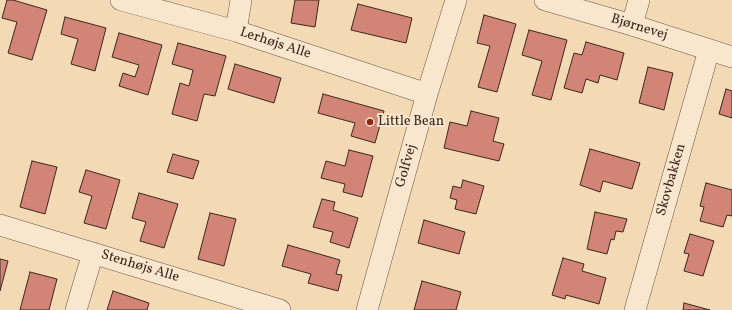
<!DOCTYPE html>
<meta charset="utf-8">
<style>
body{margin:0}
canvas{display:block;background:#f4dab4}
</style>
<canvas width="732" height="310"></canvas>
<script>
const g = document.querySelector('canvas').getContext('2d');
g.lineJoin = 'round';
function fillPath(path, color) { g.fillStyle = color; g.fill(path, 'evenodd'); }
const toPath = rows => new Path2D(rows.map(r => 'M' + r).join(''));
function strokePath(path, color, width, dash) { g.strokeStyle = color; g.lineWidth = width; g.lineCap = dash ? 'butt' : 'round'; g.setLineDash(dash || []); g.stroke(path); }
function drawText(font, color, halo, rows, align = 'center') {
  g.font = font + ' Vollkorn,serif'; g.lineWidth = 4; g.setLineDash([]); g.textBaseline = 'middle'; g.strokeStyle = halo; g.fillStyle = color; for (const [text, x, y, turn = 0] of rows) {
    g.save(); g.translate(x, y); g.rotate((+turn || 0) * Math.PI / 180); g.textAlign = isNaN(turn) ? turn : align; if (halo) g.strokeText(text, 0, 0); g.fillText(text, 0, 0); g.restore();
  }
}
const building = toPath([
 [7,0,13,0,47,10,32,60,8,53,17,22,2,18,7,0],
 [295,0,319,0,315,27,291,23,295,0],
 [358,4,412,18,406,43,351,30,358,4],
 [484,15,516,24,497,92,478,87,490,46,477,43,484,15],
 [65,17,106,28,95,71,71,64,78,39,61,34,65,17],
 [529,30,567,40,551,100,532,95,542,61,522,55,529,30],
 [119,33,162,45,148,95,119,86,123,73,135,77,139,65,112,57,119,33],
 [586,42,624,53,617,80,600,75,598,83,586,79,582,93,564,88,574,53,582,55,586,42],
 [178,43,226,56,215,96,204,94,197,121,172,114,180,83,189,86,193,70,172,64,178,43],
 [235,64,281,78,274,103,228,89,235,64],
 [648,67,673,73,664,110,639,103,648,67],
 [726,89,732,91,732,118,719,114,726,89],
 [323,94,384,111,375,143,351,136,355,123,318,113,323,94],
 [471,111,499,118,493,141,504,144,499,161,444,148,450,122,467,126,471,111],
 [590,149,640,163,632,189,603,181,600,192,580,185,590,149],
 [349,150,373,156,362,197,343,192,345,184,321,178,326,161,345,166,349,150],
 [173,154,199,161,193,179,167,172,173,154],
 [32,161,57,167,45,214,20,207,32,161],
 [86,170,120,180,106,229,84,223,92,196,79,192,86,170],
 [463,180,484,186,476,214,455,209,457,200,450,198,453,186,461,188,463,180],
 [706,183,732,190,732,216,727,215,723,227,700,221,704,207,700,206,706,183],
 [139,193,178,204,164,248,140,241,146,222,132,218,139,193],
 [322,199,335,202,333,210,358,218,349,248,330,242,333,232,313,227,322,199],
 [595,212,627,219,623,232,616,231,614,240,611,239,607,254,587,249,595,212],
 [210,213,236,219,224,266,198,259,210,213],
 [424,220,465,232,459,254,418,243,424,220],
 [690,234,714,241,703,276,684,271,689,254,684,253,690,234],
 [288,245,340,260,336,274,342,275,338,291,308,283,311,274,282,266,288,245],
 [563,258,584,264,582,271,606,278,599,304,566,295,565,299,552,295,563,258],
 [0,259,8,261,0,291,0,259],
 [30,272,57,279,49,310,20,310,30,272],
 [422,281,461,292,456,310,414,310,422,281],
 [113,291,149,303,147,310,107,310,113,291],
 [684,303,710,310,683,310,684,303]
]);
const minor = toPath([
 [121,0,236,31,427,94],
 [545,0,632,25,732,57],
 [632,25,639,0],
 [236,31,241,0],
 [0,225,280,310],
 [76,310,93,253],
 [367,310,427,94,456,0],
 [635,310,709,50]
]);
const markers = [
 [370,122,4,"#8f2418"]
];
const streetNames = [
 ["Bjørnevej",639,28,17],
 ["Lerhøjs Alle",275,44,18],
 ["Golfvej",407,166,-74],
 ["Skovbakken",672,180,-74],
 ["Stenhøjs Alle",140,267,17]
];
const poiNames = [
 ["Little Bean",378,122]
];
fillPath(building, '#d28577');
strokePath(building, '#3b281f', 1);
strokePath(minor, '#695444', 22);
strokePath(minor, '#f8e7ce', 21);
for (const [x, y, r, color] of markers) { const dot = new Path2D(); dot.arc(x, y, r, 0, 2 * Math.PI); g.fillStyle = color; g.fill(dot); strokePath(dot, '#f8e7ce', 1.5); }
drawText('14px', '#3b281f', '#f8e7ce', streetNames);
drawText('14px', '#3b281f', '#f8e7ce', poiNames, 'left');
</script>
